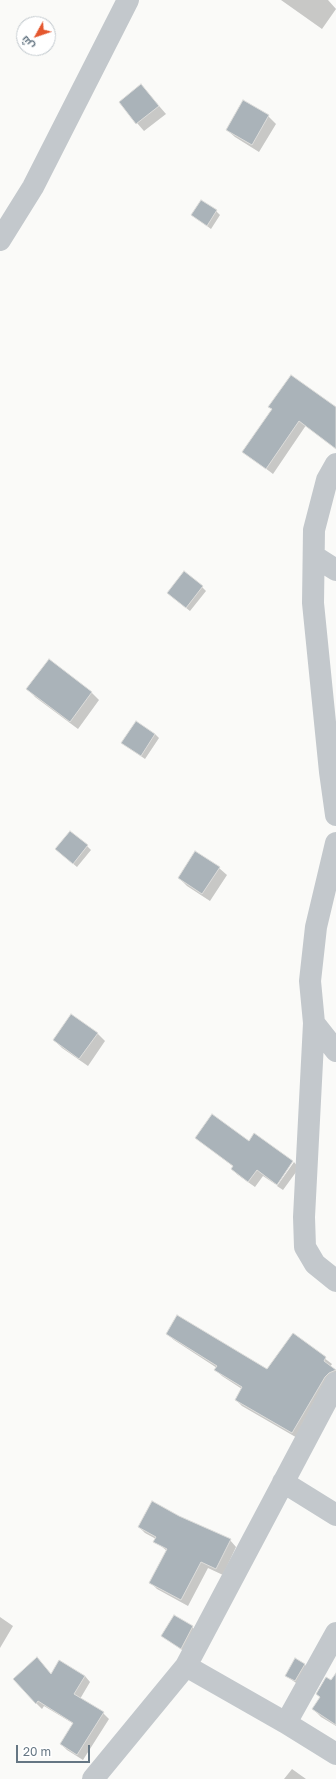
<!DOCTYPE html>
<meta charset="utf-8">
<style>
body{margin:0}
#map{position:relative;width:336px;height:1779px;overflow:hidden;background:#fafaf8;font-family:"Golos Text",Cairo,sans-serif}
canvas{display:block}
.north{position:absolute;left:16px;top:16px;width:40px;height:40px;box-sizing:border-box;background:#fff;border:1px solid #c1c8cd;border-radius:50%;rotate:230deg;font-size:11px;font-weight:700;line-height:16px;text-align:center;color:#657683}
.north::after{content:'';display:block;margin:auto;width:14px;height:18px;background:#e4572e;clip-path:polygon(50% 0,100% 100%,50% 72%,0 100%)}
.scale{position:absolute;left:16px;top:1745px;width:74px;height:18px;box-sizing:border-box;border:2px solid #657683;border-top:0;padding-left:5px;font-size:12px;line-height:14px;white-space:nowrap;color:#657683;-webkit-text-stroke:3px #fff;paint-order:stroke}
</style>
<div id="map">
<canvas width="336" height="1779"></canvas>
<div class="north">ش</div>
<div class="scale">20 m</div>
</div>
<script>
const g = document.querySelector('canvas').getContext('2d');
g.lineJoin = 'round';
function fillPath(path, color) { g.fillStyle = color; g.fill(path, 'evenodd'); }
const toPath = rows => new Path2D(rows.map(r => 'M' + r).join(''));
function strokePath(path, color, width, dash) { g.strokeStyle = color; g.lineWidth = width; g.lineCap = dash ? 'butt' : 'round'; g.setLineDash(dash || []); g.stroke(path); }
const shadow = toPath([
 [281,0,328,0,336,9,322,29],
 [141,85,166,114,144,131,137,123],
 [268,116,276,124,259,152,235,137,227,130],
 [216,211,220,215,211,229,192,215],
 [309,406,315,412,273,474,244,452],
 [202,587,206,591,190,611,172,597],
 [28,689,91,692,99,700,78,729,35,697],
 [155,734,159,738,145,759,122,743],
 [87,846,91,850,77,867,60,853],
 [219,868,227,875,210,901,187,886,179,878],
 [97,1033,105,1041,88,1066,62,1048,54,1040],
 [196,1138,249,1142,292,1161,275,1184,263,1176,255,1187,238,1175,232,1169,234,1167],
 [294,1162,299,1168,283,1190,277,1186],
 [167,1334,268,1370,293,1334,332,1364,330,1367,336,1371,336,1379,299,1439,242,1406,236,1400,242,1389,222,1376,216,1370,217,1368,174,1340],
 [178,1517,230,1540,236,1547,223,1575,208,1568,188,1606,157,1589,151,1583,167,1551,155,1541,156,1539,145,1533,139,1527],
 [0,1617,13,1626,0,1648],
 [192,1627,196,1631,185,1652,162,1636],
 [304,1664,308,1668,299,1685,286,1676],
 [52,1675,85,1676,90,1682,80,1699,103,1713,109,1719,83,1760,67,1750,61,1744,74,1724,44,1706,42,1709,36,1703],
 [336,1683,336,1726,321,1717,313,1709],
 [292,1769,306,1779,284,1779]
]);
const building = toPath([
 [141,84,159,106,136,124,119,102,141,84],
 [243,100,269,115,252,145,226,130,243,100],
 [201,200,217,210,207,226,191,215,201,200],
 [291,375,336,407,336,449,299,421,266,469,242,452,272,409,268,407,291,375],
 [184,571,203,586,186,608,167,593,184,571],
 [49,659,92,692,70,722,26,689,49,659],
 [136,721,155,734,141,756,121,743,136,721],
 [70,831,88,845,73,864,55,849,70,831],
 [195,851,220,867,202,894,178,878,195,851],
 [71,1014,98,1033,79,1059,53,1040,71,1014],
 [212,1114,249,1141,254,1133,293,1161,277,1185,257,1170,248,1182,231,1169,233,1166,195,1138,212,1114],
 [177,1315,267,1369,293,1333,326,1357,324,1361,336,1370,329,1373,325,1377,292,1433,235,1400,242,1387,214,1370,217,1366,166,1334,177,1315],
 [152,1501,179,1516,231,1539,216,1569,201,1562,181,1600,149,1583,167,1549,153,1542,156,1537,138,1527,152,1501],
 [174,1615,193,1626,181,1649,161,1636,174,1615],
 [37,1657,51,1674,59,1660,85,1676,74,1694,104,1712,77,1755,60,1744,73,1723,38,1701,36,1704,13,1679,37,1657],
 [295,1658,305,1664,295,1681,285,1676,295,1658],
 [336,1673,336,1725,312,1709,320,1697,316,1694,326,1677,331,1680,336,1673]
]);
const minor = toPath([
 [0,240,33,187,128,0],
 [336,464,327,480,314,530,313,603,330,772,336,815],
 [314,556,336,570],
 [336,843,316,927,310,981,314,1023,336,1051],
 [314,1023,304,1217,305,1247,315,1264,336,1281],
 [283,1482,336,1515],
 [186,1666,286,1723,336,1754],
 [286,1723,336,1633],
 [93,1779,186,1666,336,1383]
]);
fillPath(shadow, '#0003');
fillPath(building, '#aab3b9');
strokePath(building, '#dcdcda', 1);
strokePath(minor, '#c3c8cc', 22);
</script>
